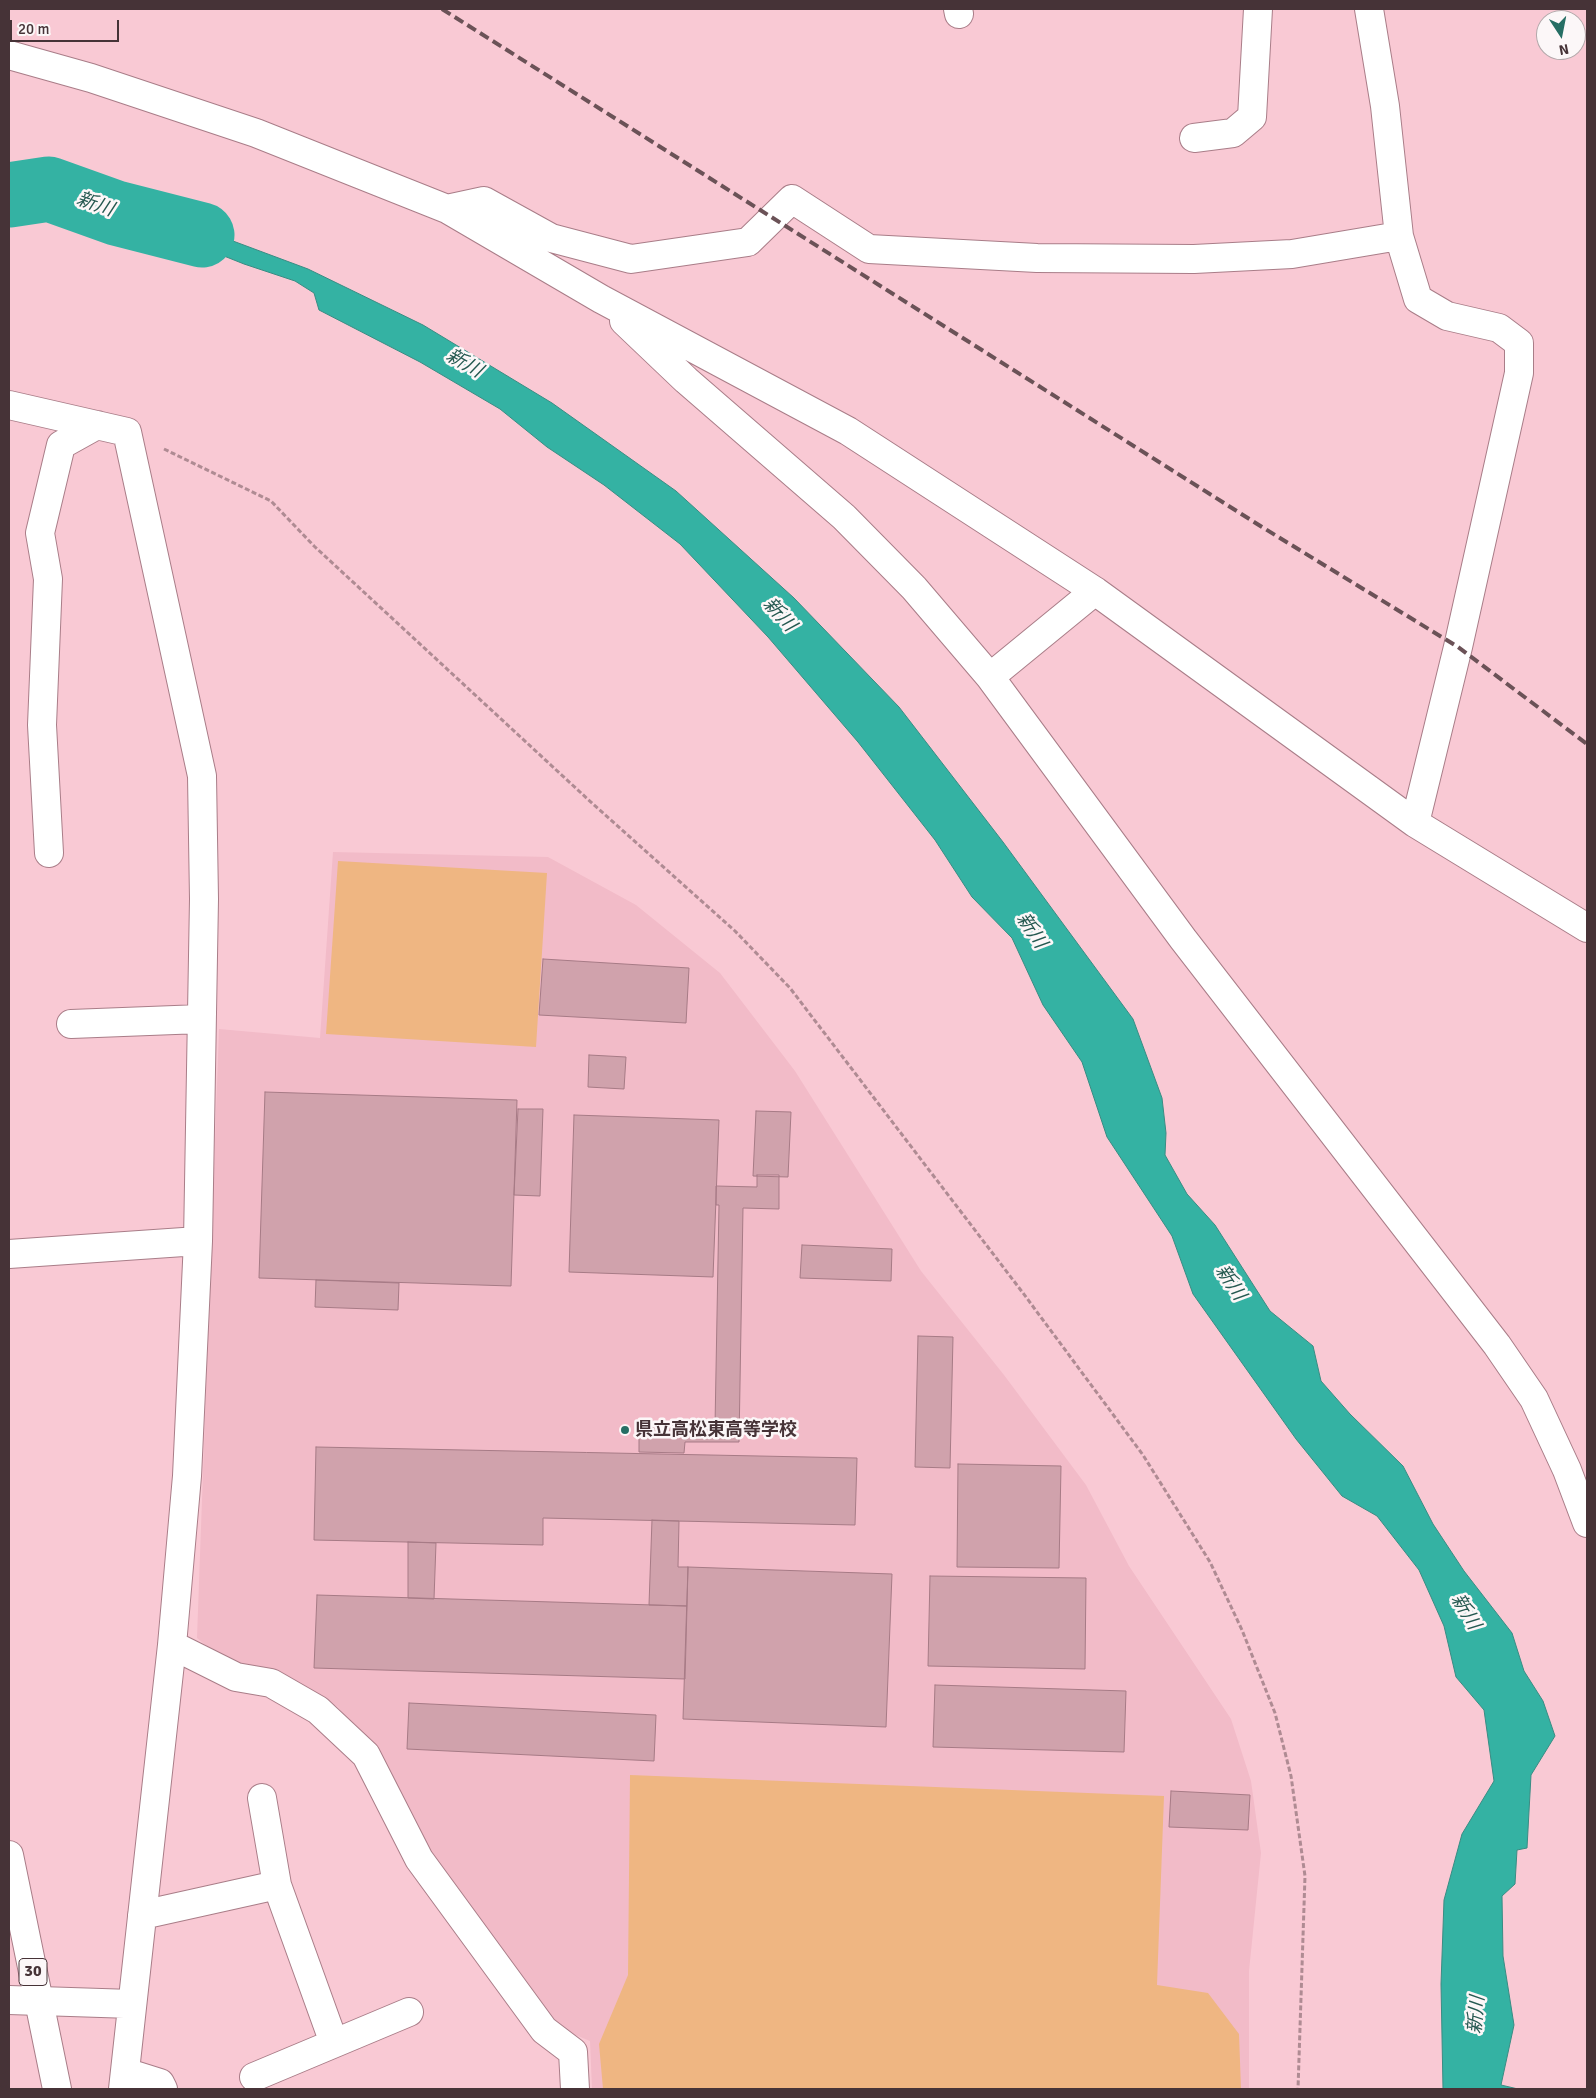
<!DOCTYPE html>
<meta charset="utf-8">
<style>
body{margin:0}
#map{position:relative;width:1596px;height:2098px;overflow:hidden;background:#f9c9d4;font-family:Signika,sans-serif}
canvas{display:block}
.frame{position:absolute;inset:0;border:10px solid #463337;pointer-events:none}
.north{position:absolute;left:1536px;top:10px;width:50px;height:50px;box-sizing:border-box;background:#fcf7f8;border:1px solid #b3a9ab;border-radius:50%;rotate:169deg;font-size:14px;font-weight:700;line-height:20px;text-align:center;color:#463337}
.north::after{content:'';display:block;margin:auto;width:18px;height:22px;background:#266e64;clip-path:polygon(50% 0,100% 100%,50% 72%,0 100%)}
.scale{position:absolute;left:10px;top:20px;width:109px;height:22px;box-sizing:border-box;border:2px solid #463337;border-top:0;padding-left:6px;font-size:15px;line-height:18px;white-space:nowrap;color:#463337;-webkit-text-stroke:4px #fcf7f8;paint-order:stroke}
</style>
<div id="map">
<canvas width="1596" height="2098"></canvas>
<div class="frame"></div>
<div class="north">N</div>
<div class="scale">20 m</div>
</div>
<script>
const g = document.querySelector('canvas').getContext('2d');
g.lineJoin = 'round';
function fillPath(path, color) { g.fillStyle = color; g.fill(path, 'evenodd'); }
const toPath = rows => new Path2D(rows.map(r => 'M' + r).join(''));
function strokePath(path, color, width, dash) { g.strokeStyle = color; g.lineWidth = width; g.lineCap = dash ? 'butt' : 'round'; g.setLineDash(dash || []); g.stroke(path); }
function drawText(font, color, halo, rows, align = 'center') {
  g.font = font + ' Signika,"Noto Sans JP",sans-serif'; g.lineWidth = 5; g.setLineDash([]); g.textBaseline = 'middle'; g.strokeStyle = halo; g.fillStyle = color; for (const [text, x, y, turn = 0] of rows) {
    g.save(); g.translate(x, y); g.rotate((+turn || 0) * Math.PI / 180); g.textAlign = isNaN(turn) ? turn : align; if (halo) g.strokeText(text, 0, 0); g.fillText(text, 0, 0); g.restore();
  }
}
const built = toPath([
 [333,852,548,857,636,905,720,973,795,1071,921,1271,1004,1375,1086,1485,1129,1566,1231,1719,1251,1781,1261,1853,1249,1971,1249,2089,592,2089,590,2041,556,2027,506,1954,433,1868,371,1749,338,1707,280,1671,238,1672,197,1638,219,1029,320,1038]
]);
const green = toPath([
 [338,861,547,873,536,1047,326,1034],
 [630,1775,1164,1796,1157,1985,1208,1993,1239,2034,1241,2089,603,2089,599,2044,628,1975]
]);
const water = toPath([
 [128,206,174,219,308,269,423,325,552,403,676,491,794,598,899,707,1003,842,1133,1019,1162,1098,1166,1133,1165,1155,1187,1194,1215,1225,1270,1311,1313,1346,1321,1381,1350,1414,1403,1466,1433,1524,1464,1571,1512,1633,1524,1671,1543,1701,1555,1736,1531,1775,1527,1848,1517,1850,1515,1884,1502,1896,1503,1956,1514,2025,1501,2085,1518,2089,1443,2089,1441,1984,1444,1900,1462,1834,1494,1781,1484,1710,1456,1677,1444,1626,1419,1570,1377,1516,1342,1496,1296,1439,1193,1294,1172,1236,1107,1137,1082,1062,1043,1005,1012,938,972,897,935,840,858,742,768,637,680,544,604,485,547,447,500,409,420,362,319,310,314,293,295,281,244,264,179,238,104,220,128,206]
]);
const river = toPath([
 [9,195,49,189,116,213,202,235]
]);
const building = toPath([
 [543,959,689,968,686,1023,539,1015,543,959],
 [589,1055,626,1057,624,1089,588,1087,589,1055],
 [265,1092,517,1100,511,1286,259,1278,265,1092],
 [518,1109,543,1109,540,1196,514,1195,518,1109],
 [756,1111,791,1112,788,1177,753,1176,756,1111],
 [574,1115,719,1120,713,1277,569,1272,574,1115],
 [757,1175,779,1175,779,1209,743,1208,739,1442,685,1442,684,1453,639,1452,639,1425,715,1426,719,1205,716,1205,716,1186,757,1187,757,1175],
 [802,1245,892,1249,891,1281,800,1278,802,1245],
 [316,1280,399,1283,398,1310,315,1307,316,1280],
 [918,1336,953,1337,950,1468,915,1467,918,1336],
 [316,1447,857,1458,855,1525,543,1518,543,1545,314,1540,316,1447],
 [958,1464,1061,1466,1059,1568,957,1567,958,1464],
 [652,1520,679,1521,678,1567,688,1567,687,1606,649,1605,652,1520],
 [408,1542,436,1543,434,1599,408,1598,408,1542],
 [688,1567,892,1574,886,1727,683,1719,688,1567],
 [930,1576,1086,1578,1085,1669,928,1666,930,1576],
 [317,1595,687,1606,685,1679,314,1668,317,1595],
 [935,1685,1126,1691,1124,1752,933,1747,935,1685],
 [409,1703,656,1715,654,1761,407,1749,409,1703],
 [1171,1791,1250,1795,1248,1830,1169,1827,1171,1791]
]);
const path = toPath([
 [164,449,271,501,314,546,593,804,735,931,790,988,1023,1293,1143,1455,1210,1562,1242,1630,1275,1713,1291,1776,1305,1876,1298,2089]
]);
const minor = toPath([
 [958,9,959,14],
 [1369,9,1385,106,1399,236,1418,299,1447,316,1499,328,1519,343,1519,373,1458,647,1415,823],
 [9,55,91,78,256,133,447,209,601,299,848,431,1095,591,1415,823,1587,928],
 [1194,138,1233,133,1252,117,1258,9],
 [447,209,484,201,551,238,631,259,748,242,792,199,869,249,1037,258,1194,259,1292,254,1399,236],
 [624,321,686,380,844,517,914,588,990,677,1183,939,1497,1345,1534,1399,1567,1470,1587,1523],
 [9,405,127,432,202,776,204,899,198,1241,187,1476,172,1645,123,2089],
 [990,677,1095,591],
 [49,853,42,725,48,579,40,533,61,445,97,425],
 [71,1024,201,1019],
 [9,1254,198,1241],
 [172,1645,236,1677,271,1683,318,1710,366,1755,419,1859,544,2030,573,2052,575,2089],
 [262,1798,277,1885,334,2043],
 [142,1915,277,1885],
 [9,2000,132,2004],
 [125,2072,160,2083,163,2089],
 [254,2077,409,2012]
]);
const primary = toPath([
 [9,1855,57,2089]
]);
const rail = toPath([
 [442,9,1262,527,1458,647,1587,744]
]);
const markers = [
 [625,1430,5,"#266e64"]
];
const shields = [
 [33,1972,28]
];
const shieldNames = [
 ["30",33,1972]
];
const poiNames = [
 ["県立高松東高等学校",635,1430]
];
const waterNames = [
 ["新川",95,205,19],
 ["新川",464,364,30],
 ["新川",779,615,47],
 ["新川",1031,931,56],
 ["新川",1230,1283,56],
 ["新川",1465,1612,59],
 ["新川",1477,2015,-85]
];
fillPath(built, '#f2bbc8');
fillPath(green, '#efb682');
fillPath(water, '#34b2a3');
strokePath(water, '#398c83', 1);
strokePath(river, '#34b2a3', 65);
fillPath(building, '#d0a2ac');
strokePath(building, '#a77b86', 1);
strokePath(minor, '#a97d88', 30);
strokePath(primary, '#a97d88', 30);
strokePath(path, '#af8b93', 3, [5, 2.5]);
strokePath(minor, '#fff', 28);
strokePath(primary, '#fff', 28);
strokePath(rail, '#6b5257', 4, [10, 5]);
for (const [x, y, r, color] of markers) { const dot = new Path2D(); dot.arc(x, y, r, 0, 2 * Math.PI); g.fillStyle = color; g.fill(dot); strokePath(dot, '#fcf7f8', 2); }
for (const [x, y, w] of shields) { const box = new Path2D(); box.roundRect(x - w / 2, y - 13.5, w, 27, 4); g.fillStyle = '#fcf7f8'; g.fill(box); strokePath(box, '#463337', 1); }
drawText('bold 16px', '#463337', null, shieldNames);
drawText('bold 18px', '#463337', '#fcf7f8', poiNames, 'left');
drawText('italic 19px', '#265951', '#fcf7f8', waterNames);
</script>
